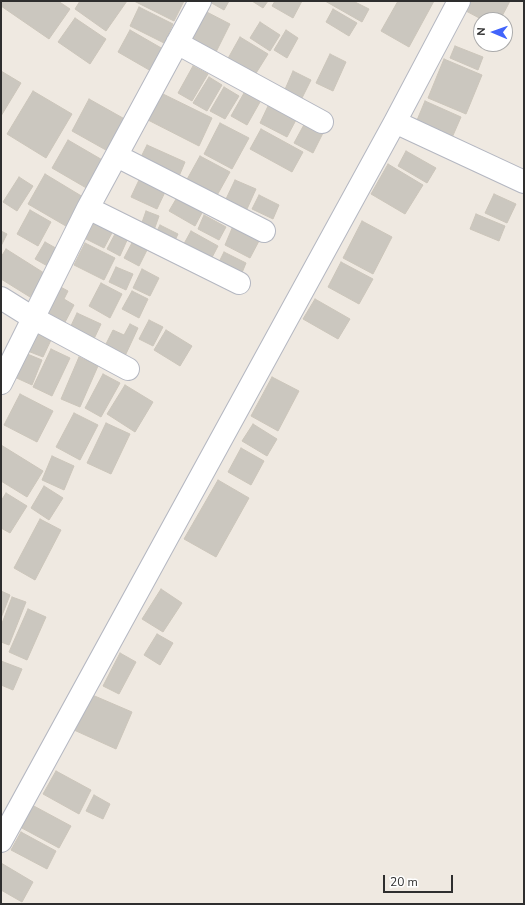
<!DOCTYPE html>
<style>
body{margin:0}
#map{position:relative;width:525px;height:905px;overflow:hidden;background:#efe9e1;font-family:"Nunito Sans",sans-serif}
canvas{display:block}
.frame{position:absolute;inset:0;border:2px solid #2e2e2e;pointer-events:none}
.north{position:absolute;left:473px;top:12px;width:40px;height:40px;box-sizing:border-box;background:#fff;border:1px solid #ababab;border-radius:50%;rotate:272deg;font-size:11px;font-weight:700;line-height:16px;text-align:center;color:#2e2e2e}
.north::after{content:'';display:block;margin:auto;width:14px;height:18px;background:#4264fb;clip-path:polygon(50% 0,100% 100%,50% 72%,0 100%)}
.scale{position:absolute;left:383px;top:875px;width:70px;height:18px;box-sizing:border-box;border:2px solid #2e2e2e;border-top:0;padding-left:5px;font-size:12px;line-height:14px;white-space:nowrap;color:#2e2e2e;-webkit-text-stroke:3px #fff;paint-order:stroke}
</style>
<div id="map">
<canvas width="525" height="905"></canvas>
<div class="frame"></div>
<div class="north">N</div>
<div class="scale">20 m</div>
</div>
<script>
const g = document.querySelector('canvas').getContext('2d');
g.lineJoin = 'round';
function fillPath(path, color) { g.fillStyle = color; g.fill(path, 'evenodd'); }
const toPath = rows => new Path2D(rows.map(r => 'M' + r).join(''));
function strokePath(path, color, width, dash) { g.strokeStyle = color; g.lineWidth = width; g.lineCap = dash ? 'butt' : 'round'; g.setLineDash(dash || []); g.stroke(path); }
const building = toPath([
 [1,1,58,1,70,9,49,39,1,6,1,1],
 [80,1,127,1,106,31,75,9,80,1],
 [134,1,184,1,174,21,134,1],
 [208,1,229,1,224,10,208,1],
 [252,1,268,1,263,8,252,1],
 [275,1,302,1,293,18,272,6,275,1],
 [325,1,353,1,369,9,362,22,325,1],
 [398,1,434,1,409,47,381,31,398,1],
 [471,1,510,1,500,20,483,20,466,11,471,1],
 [139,7,173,24,164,43,130,26,139,7],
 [199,8,230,24,215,54,184,38,199,8],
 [333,9,357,23,349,36,326,22,333,9],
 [75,18,106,39,90,64,58,42,75,18],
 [260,22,280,35,270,51,250,38,260,22],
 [130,30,163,49,151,71,118,52,130,30],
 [286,30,298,38,287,58,274,50,286,30],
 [240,37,268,54,253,78,226,62,240,37],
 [455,46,483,57,478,70,450,58,455,46],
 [330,54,346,62,333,91,316,83,330,54],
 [444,59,482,75,466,114,428,98,444,59],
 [193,66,208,74,192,101,178,93,193,66],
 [1,71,21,83,1,116,1,71],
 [293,71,311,80,300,102,283,94,293,71],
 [209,77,222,85,207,111,193,103,209,77],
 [224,87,239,96,225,119,210,111,224,87],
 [33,91,72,114,46,158,7,134,33,91],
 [161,93,212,118,199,146,148,120,161,93],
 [244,93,260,102,247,125,231,116,244,93],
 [89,99,130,122,113,154,72,131,89,99],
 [425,101,461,117,451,140,415,125,425,101],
 [269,104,297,118,287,137,260,123,269,104],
 [306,121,324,131,313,153,294,143,306,121],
 [220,123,249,138,232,169,204,154,220,123],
 [261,129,303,152,292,172,250,149,261,129],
 [68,140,111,165,95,193,52,168,68,140],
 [147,145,185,162,177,181,138,163,147,145],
 [406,151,436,168,427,183,398,166,406,151],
 [200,156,230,172,215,199,185,183,200,156],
 [388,164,423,185,405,214,371,194,388,164],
 [45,174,88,200,71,229,28,204,45,174],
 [19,177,33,186,17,211,3,202,19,177],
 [139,180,165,192,157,209,131,197,139,180],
 [235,180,256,189,247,209,226,199,235,180],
 [179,194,204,209,195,226,169,211,179,194],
 [494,194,516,204,507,223,485,213,494,194],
 [259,195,279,205,273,219,252,209,259,195],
 [30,210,51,222,38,246,17,234,30,210],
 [146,211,159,216,152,236,139,231,146,211],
 [476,214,505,226,499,241,470,229,476,214],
 [204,215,226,227,219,240,198,229,204,215],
 [96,219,114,229,104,248,86,239,96,219],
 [362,221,392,237,373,274,343,258,362,221],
 [160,225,178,234,171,249,153,239,160,225],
 [233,226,260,239,250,258,225,245,233,226],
 [1,231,7,234,1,246,1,231],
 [191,231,218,246,208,265,180,251,191,231],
 [116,232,128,238,120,256,107,249,116,232],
 [134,239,149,246,139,266,124,258,134,239],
 [45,242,61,251,51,268,35,259,45,242],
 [85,243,115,258,104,280,74,265,85,243],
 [6,249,44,273,30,297,1,279,1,257,6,249],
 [224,252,246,263,239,280,216,268,224,252],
 [341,262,373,279,359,304,328,287,341,262],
 [116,267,133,274,126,290,109,282,116,267],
 [142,269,159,278,150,296,133,288,142,269],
 [101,283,122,294,110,318,89,306,101,283],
 [55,284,68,291,64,299,74,305,62,328,39,316,55,284],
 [132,291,148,299,139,318,122,309,132,291],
 [315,299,350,319,338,339,303,319,315,299],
 [77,313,101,324,93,341,69,330,77,313],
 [149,320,163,327,153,346,139,339,149,320],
 [130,324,138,328,125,356,105,346,113,330,124,335,130,324],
 [28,330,51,340,43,357,20,348,28,330],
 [166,330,192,346,180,366,154,350,166,330],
 [51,349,70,358,52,396,33,387,51,349],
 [20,351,42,360,32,385,10,375,20,351],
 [79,357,98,366,80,407,61,399,79,357],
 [103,374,120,383,101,417,85,408,103,374],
 [272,377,299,391,278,431,251,416,272,377],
 [125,385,153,402,135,432,107,414,125,385],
 [20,394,53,411,37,442,4,425,20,394],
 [74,413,98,425,80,460,56,447,74,413],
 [106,423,130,434,111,474,87,463,106,423],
 [253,424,277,439,267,456,242,441,253,424],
 [1,445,43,471,27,497,1,481,1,445],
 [241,448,264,461,251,485,228,472,241,448],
 [52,456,74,466,64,490,42,480,52,456],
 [218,480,249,498,216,557,184,539,218,480],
 [44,486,63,498,49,520,31,508,44,486],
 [6,493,27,506,10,533,1,528,1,501,6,493],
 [40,519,61,530,35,580,14,568,40,519],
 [161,589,182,603,163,632,142,619,161,589],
 [1,591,10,595,1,618,1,591],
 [12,597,26,602,9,645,1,642,1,626,12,597],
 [28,609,46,617,27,660,9,652,28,609],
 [157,634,173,643,160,665,144,655,157,634],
 [120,653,136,662,119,694,103,686,120,653],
 [1,661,22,669,13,690,1,685,1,661],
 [90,694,132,712,116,749,74,730,90,694],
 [56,771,91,790,79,814,43,794,56,771],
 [94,795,110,804,103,819,86,811,94,795],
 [32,805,71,826,59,848,20,827,32,805],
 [21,832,56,851,47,869,11,850,21,832],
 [1,863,33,882,22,902,1,890,1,863]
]);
const minor = toPath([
 [177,43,322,122],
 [395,122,524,182],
 [117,156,264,231],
 [88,208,239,283],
 [1,298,33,318,128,369],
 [1,383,88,208,200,1],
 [1,841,395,122,459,1]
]);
fillPath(building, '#cbc7bf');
strokePath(building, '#cbc5ba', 1);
strokePath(minor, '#b4b7c1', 24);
strokePath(minor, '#fff', 22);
</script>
